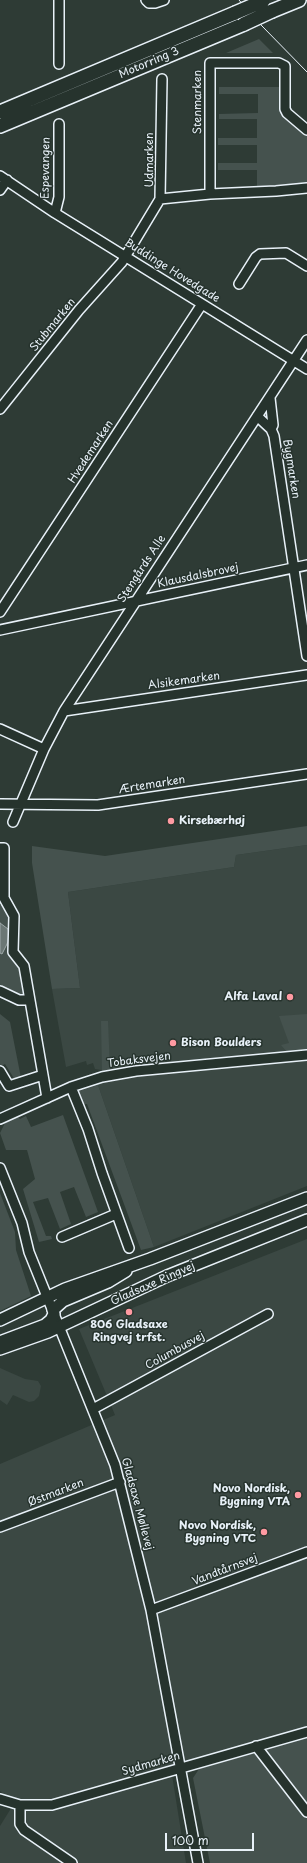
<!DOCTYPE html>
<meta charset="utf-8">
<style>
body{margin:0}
#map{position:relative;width:307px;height:1863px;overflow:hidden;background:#2e3b35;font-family:"Playpen Sans",sans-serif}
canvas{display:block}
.scale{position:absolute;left:165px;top:1833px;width:89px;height:18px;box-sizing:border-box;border:2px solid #e8f1f8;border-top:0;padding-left:5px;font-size:12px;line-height:14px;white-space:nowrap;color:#e8f1f8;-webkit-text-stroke:3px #26332d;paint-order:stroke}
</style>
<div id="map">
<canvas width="307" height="1863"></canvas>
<div class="scale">100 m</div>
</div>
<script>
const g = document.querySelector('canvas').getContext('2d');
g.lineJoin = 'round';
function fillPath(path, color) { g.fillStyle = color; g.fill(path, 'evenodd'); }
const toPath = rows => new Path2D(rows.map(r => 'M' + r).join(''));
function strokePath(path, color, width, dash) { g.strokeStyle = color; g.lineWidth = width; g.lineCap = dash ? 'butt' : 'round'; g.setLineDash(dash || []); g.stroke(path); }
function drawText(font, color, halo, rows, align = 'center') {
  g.font = font + ' "Playpen Sans",sans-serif'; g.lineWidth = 3; g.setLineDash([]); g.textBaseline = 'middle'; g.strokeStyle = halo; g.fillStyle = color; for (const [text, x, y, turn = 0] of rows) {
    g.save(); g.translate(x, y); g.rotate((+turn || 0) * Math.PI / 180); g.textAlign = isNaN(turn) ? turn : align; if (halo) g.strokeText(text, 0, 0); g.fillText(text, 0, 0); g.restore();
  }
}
const built = toPath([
 [307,845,307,1186,154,1247,98,1085,96,1074,108,1071,95,1069,93,1063,87,1065,86,1061,66,1067,52,989,80,988,68,892,234,867,236,855],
 [307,1239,307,1805,264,1749,172,1775,186,1863,0,1863,0,1826,15,1802,0,1791,0,1464,115,1415,79,1329],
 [0,1368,25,1379,38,1381,41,1386,39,1396,34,1401,29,1402,13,1395,7,1405,0,1400]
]);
const green = toPath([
 [259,39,273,53,226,53],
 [219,87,282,87,283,114,307,134,307,185,257,189,257,170,218,170,218,163,257,163,257,145,218,145,218,138,257,138,257,119,219,119,219,114,258,113,258,94,219,94],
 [307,826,307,845,236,855,234,867,68,892,80,988,52,989,32,863,32,846,105,856],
 [0,905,3,905,11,916,12,953,22,967,26,994,21,997,0,989],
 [0,1014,10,1022,21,1078,15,1080,5,1064,0,1067],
 [307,1014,307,1050,287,1052,281,1045,289,1043,279,1016],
 [101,1021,108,1021,110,1070,102,1072],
 [98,1085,154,1247,141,1250,87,1104,81,1104,75,1092],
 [63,1115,98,1212,86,1217,74,1187,60,1192,71,1224,60,1229,48,1198,33,1202,46,1236,51,1236,52,1239,39,1242,23,1189,35,1179,27,1150,6,1150,0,1133,5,1123,18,1117,20,1119,26,1116,31,1127],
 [0,1193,15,1232,16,1250,31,1296,0,1311],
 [307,1738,307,1863,210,1863,193,1778,199,1769]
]);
const water = toPath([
 [0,923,8,929,9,933,8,942,2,954,0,953,0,923]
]);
const minor = toPath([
 [146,0,149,3,155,3,164,0],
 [59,64,59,0],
 [0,176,55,213,307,369],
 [0,190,7,180],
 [210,194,210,63,279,63,285,66,285,109,287,113,307,130],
 [160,199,210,194,276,191,307,188],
 [55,213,59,197,59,124],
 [239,284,256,257,260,254,286,253,307,266],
 [270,398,273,425,271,429],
 [0,409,79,310,122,262,160,199,162,79],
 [257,416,271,429,274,436,307,656],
 [0,612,202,304],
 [0,630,307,565],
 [64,711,307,675],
 [0,729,44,749],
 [0,804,98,805,307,774],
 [13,822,44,749,64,711,307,340],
 [0,848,4,848,4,898,14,916,13,952,24,966,47,1098],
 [0,991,19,1000,30,1000],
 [0,1071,9,1086,43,1075],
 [71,1087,88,1129,102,1173,129,1248],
 [0,1119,71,1087,102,1077,136,1071,307,1055],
 [0,1168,22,1223,29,1252,115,1465,151,1610,198,1863],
 [62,1237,116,1214],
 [93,1409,268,1314],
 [0,1527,120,1482],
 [151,1610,307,1552],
 [256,1746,307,1812],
 [0,1799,20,1805,52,1805,307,1732],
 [20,1805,20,1824,24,1830,72,1863]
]);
const major = toPath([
 [53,1310,63,1301,108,1282,126,1271],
 [0,1320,65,1289,150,1259,307,1198],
 [0,1342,45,1325,51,1320,54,1314],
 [0,1349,48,1332,167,1276,307,1220]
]);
const highway = toPath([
 [272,11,299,0],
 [0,112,235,13],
 [0,126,244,24]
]);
const tram = toPath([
 [239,0,262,26,307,72]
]);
const highwayBridge = toPath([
 [235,13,263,1],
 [244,24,272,11]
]);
const markers = [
 [171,821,4,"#ff9aa2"],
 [290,997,4,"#ff9aa2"],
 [173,1043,4,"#ff9aa2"],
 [129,1312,4,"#ff9aa2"],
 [298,1495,4,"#ff9aa2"],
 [264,1532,4,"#ff9aa2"]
];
const streetNames = [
 ["Motorring 3",149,63,-23],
 ["Stenmarken",198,102,-90],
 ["Udmarken",150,160,-90],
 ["Espevangen",46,168,-89],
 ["Buddinge Hovedgade",172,271,32],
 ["Stubmarken",53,325,-51],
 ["Hvedemarken",91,452,-57],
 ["Bygmarken",291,469,81],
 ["Stengårds Alle",142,569,-57],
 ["Klausdalsbrovej",198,576,-12],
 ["Alsikemarken",184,681,-8],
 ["Ærtemarken",152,785,-9],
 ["Tobaksvejen",139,1060,-7],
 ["Gladsaxe Ringvej",153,1284,-24],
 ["Columbusvej",175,1351,-29],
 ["Østmarken",56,1493,-21],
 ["Gladsaxe Møllevej",137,1504,75],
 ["Vandtårnsvej",225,1570,-21],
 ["Sydmarken",151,1764,-16]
];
const poiNames = [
 ["Kirsebærhøj",179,821,"left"],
 ["Alfa Laval",282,997],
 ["Bison Boulders",181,1043,"left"],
 ["806 Gladsaxe",129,1325,"center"],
 ["Ringvej trfst.",129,1338,"center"],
 ["Novo Nordisk,",290,1489],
 ["Bygning VTA",290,1502],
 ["Novo Nordisk,",256,1526],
 ["Bygning VTC",256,1539]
];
fillPath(built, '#3b4843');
fillPath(green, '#45524e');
fillPath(water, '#6b7775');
strokePath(water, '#9da8a9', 1);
strokePath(minor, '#e8f1f8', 12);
strokePath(major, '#e8f1f8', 14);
strokePath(highway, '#e8f1f8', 16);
strokePath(minor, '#26332d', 9);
strokePath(major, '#26332d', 11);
strokePath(highway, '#26332d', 13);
strokePath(tram, '#e8f1f8', 1);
strokePath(highwayBridge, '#e8f1f8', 16, []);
strokePath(highwayBridge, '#26332d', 13);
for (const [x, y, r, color] of markers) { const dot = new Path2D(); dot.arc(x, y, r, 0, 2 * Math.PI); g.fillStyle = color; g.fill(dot); strokePath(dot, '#26332d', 1.5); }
drawText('11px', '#e8f1f8', '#26332d', streetNames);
drawText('bold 11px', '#e8f1f8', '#26332d', poiNames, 'right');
</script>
